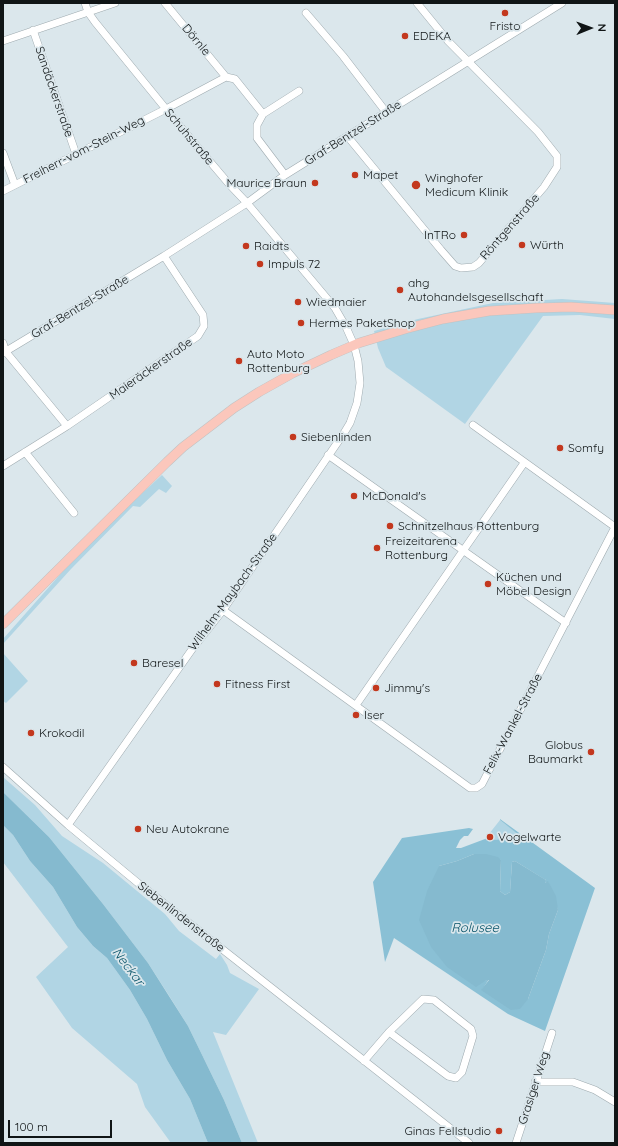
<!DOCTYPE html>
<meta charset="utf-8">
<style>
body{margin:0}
#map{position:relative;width:618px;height:1146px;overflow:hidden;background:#dbe7ec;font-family:Quicksand,sans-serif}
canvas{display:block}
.frame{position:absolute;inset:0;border:4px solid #101516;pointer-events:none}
.north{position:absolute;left:570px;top:8px;width:40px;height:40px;-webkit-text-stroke:3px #dbe7ec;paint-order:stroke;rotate:89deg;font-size:11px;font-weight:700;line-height:16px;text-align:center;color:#101516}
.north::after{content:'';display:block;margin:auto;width:14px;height:18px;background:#101516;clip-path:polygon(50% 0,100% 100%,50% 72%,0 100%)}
.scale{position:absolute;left:8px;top:1120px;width:104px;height:18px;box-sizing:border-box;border:2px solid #101516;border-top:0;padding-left:5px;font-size:12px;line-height:14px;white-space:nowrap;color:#101516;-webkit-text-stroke:3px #dbe7ec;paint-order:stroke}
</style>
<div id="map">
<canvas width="618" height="1146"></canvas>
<div class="frame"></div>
<div class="north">N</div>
<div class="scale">100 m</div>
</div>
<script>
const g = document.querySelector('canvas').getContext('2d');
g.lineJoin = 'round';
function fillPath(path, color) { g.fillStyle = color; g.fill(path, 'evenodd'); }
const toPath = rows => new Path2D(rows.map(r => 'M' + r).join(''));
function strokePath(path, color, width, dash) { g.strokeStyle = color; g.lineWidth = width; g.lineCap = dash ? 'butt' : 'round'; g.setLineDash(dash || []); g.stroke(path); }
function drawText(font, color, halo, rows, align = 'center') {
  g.font = font + ' Quicksand,sans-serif'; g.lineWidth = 3.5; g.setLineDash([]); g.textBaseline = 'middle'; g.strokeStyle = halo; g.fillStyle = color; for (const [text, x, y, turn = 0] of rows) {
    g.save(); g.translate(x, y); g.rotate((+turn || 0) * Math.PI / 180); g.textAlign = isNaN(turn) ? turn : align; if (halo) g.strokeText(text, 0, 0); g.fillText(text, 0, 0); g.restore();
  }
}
const green = toPath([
 [562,299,615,303,615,319,580,315,543,316,465,424,386,367,378,348,374,331,418,319,493,303],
 [162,475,172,486,166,493,159,489,140,507,133,506,71,569,3,644,3,639,87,544],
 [3,653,28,681,6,703,3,701],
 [3,777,35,805,62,836,103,863,165,914,179,931,216,959,220,954,227,965,230,973,259,989,226,1035,213,1032,258,1143,242,1143,224,1100,188,1026,168,994,148,963,103,904,49,837,3,792],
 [500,820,520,835,514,842,505,839,490,840,485,839],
 [3,825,13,835,30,861,53,887,77,927,93,946,107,958,130,990,147,1019,167,1060,190,1099,208,1143,171,1143,145,1107,137,1084,72,1028,36,977,68,947,3,862]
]);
const forest = toPath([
 [500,819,595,888,545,1031,508,1014,394,938,385,962,373,882,402,838,469,828,473,829,468,836,464,836,460,840,456,848,461,848,485,839,490,840,505,839,514,842,519,835,500,820],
 [474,854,501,860,500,891,505,895,510,892,512,862,515,861,544,879,546,880,544,883,548,882,558,910,549,934,546,950,528,999,482,990,489,979,485,981,439,866,457,861]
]);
const water = toPath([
 [3,792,49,837,103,904,148,963,188,1026,224,1100,242,1143,208,1143,190,1099,167,1060,147,1019,130,990,107,958,93,946,77,927,53,887,30,861,13,835,3,825],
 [474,854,486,854,498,857,501,860,500,891,505,895,510,892,512,862,515,861,546,880,545,883,548,881,556,896,558,910,549,934,546,950,528,999,520,1009,511,1010,481,990,489,980,485,981,476,987,447,967,431,947,419,920,427,891,439,866,457,861]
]);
const minor = toPath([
 [306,13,343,56,386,112],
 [33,30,76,154],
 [3,41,115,3],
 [226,77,235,79,263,114,299,91],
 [263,114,257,125,257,138,285,175],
 [348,137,441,250,455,266,461,268,473,267,479,263,544,187,557,167,557,156,538,132,448,41,417,3],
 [3,153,15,185],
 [3,191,166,109,226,77,165,3],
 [3,343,6,352,67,426],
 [3,353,164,256,247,203,285,175,562,3],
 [473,425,615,527],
 [25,452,74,513],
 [328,455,566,623],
 [3,466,67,426,198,336,204,326,203,315,164,256],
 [223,610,470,788,476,788,482,784,615,527],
 [356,705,524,463],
 [3,767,68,825,138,883,469,1143],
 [68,825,193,648,223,610,344,433,350,423,357,403,360,383,358,361,354,345,346,327,335,308,247,203,229,184,179,125,95,22,88,12,85,3],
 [364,1061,389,1032,423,999,434,1000,471,1029,473,1036,462,1072,456,1078,448,1076,389,1032],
 [535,1082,573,1082,595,1090,615,1102],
 [516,1143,552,1033]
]);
const major = toPath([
 [3,624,167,462,183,447,234,408,259,392,293,373,331,355,359,343,405,329,443,319,489,311,536,308,571,307,615,310]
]);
const markers = [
 [505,13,4,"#c3381e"],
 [405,36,4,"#c3381e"],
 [355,175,4,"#c3381e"],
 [315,183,4,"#c3381e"],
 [416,185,5,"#c3381e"],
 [464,235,4,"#c3381e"],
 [522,245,4,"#c3381e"],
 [246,246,4,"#c3381e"],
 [260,264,4,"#c3381e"],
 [400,290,4,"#c3381e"],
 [298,302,4,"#c3381e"],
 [301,323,4,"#c3381e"],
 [239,361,4,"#c3381e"],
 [293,437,4,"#c3381e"],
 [560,448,4,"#c3381e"],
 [354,496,4,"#c3381e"],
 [390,526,4,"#c3381e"],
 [377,548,4,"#c3381e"],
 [488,584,4,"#c3381e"],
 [134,663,4,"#c3381e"],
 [217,684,4,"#c3381e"],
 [376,688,4,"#c3381e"],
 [356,715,4,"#c3381e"],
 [31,733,4,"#c3381e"],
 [591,752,4,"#c3381e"],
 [138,829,4,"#c3381e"],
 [490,837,4,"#c3381e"],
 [499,1131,4,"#c3381e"]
];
const poiNames = [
 ["Fristo",505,26,"center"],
 ["EDEKA",413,36],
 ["Mapet",363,175],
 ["Winghofer",425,178],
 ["Medicum Klinik",425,192],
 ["Maurice Braun",307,183,"right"],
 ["InTRo",456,235,"right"],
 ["Würth",530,245],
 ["Raidts",254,246],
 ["Impuls 72",268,264],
 ["ahg",408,283],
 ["Autohandelsgesellschaft",408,297],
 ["Wiedmaier",306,302],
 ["Hermes PaketShop",309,323],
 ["Auto Moto",247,354],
 ["Rottenburg",247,368],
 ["Siebenlinden",301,437],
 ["Somfy",568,448],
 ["McDonald's",362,496],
 ["Schnitzelhaus Rottenburg",398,526],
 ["Freizeitarena",385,541],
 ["Rottenburg",385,555],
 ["Küchen und",496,577],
 ["Möbel Design",496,591],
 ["Baresel",142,663],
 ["Fitness First",225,684],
 ["Jimmy's",384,688],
 ["Iser",364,715],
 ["Krokodil",39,733],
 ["Globus",583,745,"right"],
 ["Baumarkt",583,759,"right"],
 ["Neu Autokrane",146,829],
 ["Vogelwarte",498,837],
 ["Ginas Fellstudio",491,1131,"right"]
];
const streetNames = [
 ["Dörnle",196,40,50],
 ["Sandäckerstraße",54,92,71],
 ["Graf-Bentzel-Straße",353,133,-32],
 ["Schuhstraße",189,137,50],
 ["Freiherr-vom-Stein-Weg",84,150,-27],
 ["Röntgenstraße",510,227,-49],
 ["Graf-Bentzel-Straße",80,307,-31],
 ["Maieräckerstraße",151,369,-35],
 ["Wilhelm-Maybach-Straße",233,592,-54],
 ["Felix-Wankel-Straße",513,724,-62],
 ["Siebenlindenstraße",181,917,38],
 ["Grasiger Weg",534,1088,-72]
];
const waterNames = [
 ["Rolusee",475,928],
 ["Neckar",128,967,53]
];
fillPath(green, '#b1d5e4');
fillPath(forest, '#8ac0d5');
fillPath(water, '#85bacf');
strokePath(minor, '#9eaaaf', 8);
strokePath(major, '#c1c2c2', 10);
strokePath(minor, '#fff', 7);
strokePath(major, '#fbc7bc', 9);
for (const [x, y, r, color] of markers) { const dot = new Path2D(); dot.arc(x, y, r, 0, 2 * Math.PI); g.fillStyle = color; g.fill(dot); strokePath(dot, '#dbe7ec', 1.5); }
drawText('12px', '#101516', '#dbe7ec', poiNames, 'left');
drawText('12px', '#101516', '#dbe7ec', streetNames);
drawText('italic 13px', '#065268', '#dbe7ec', waterNames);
</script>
